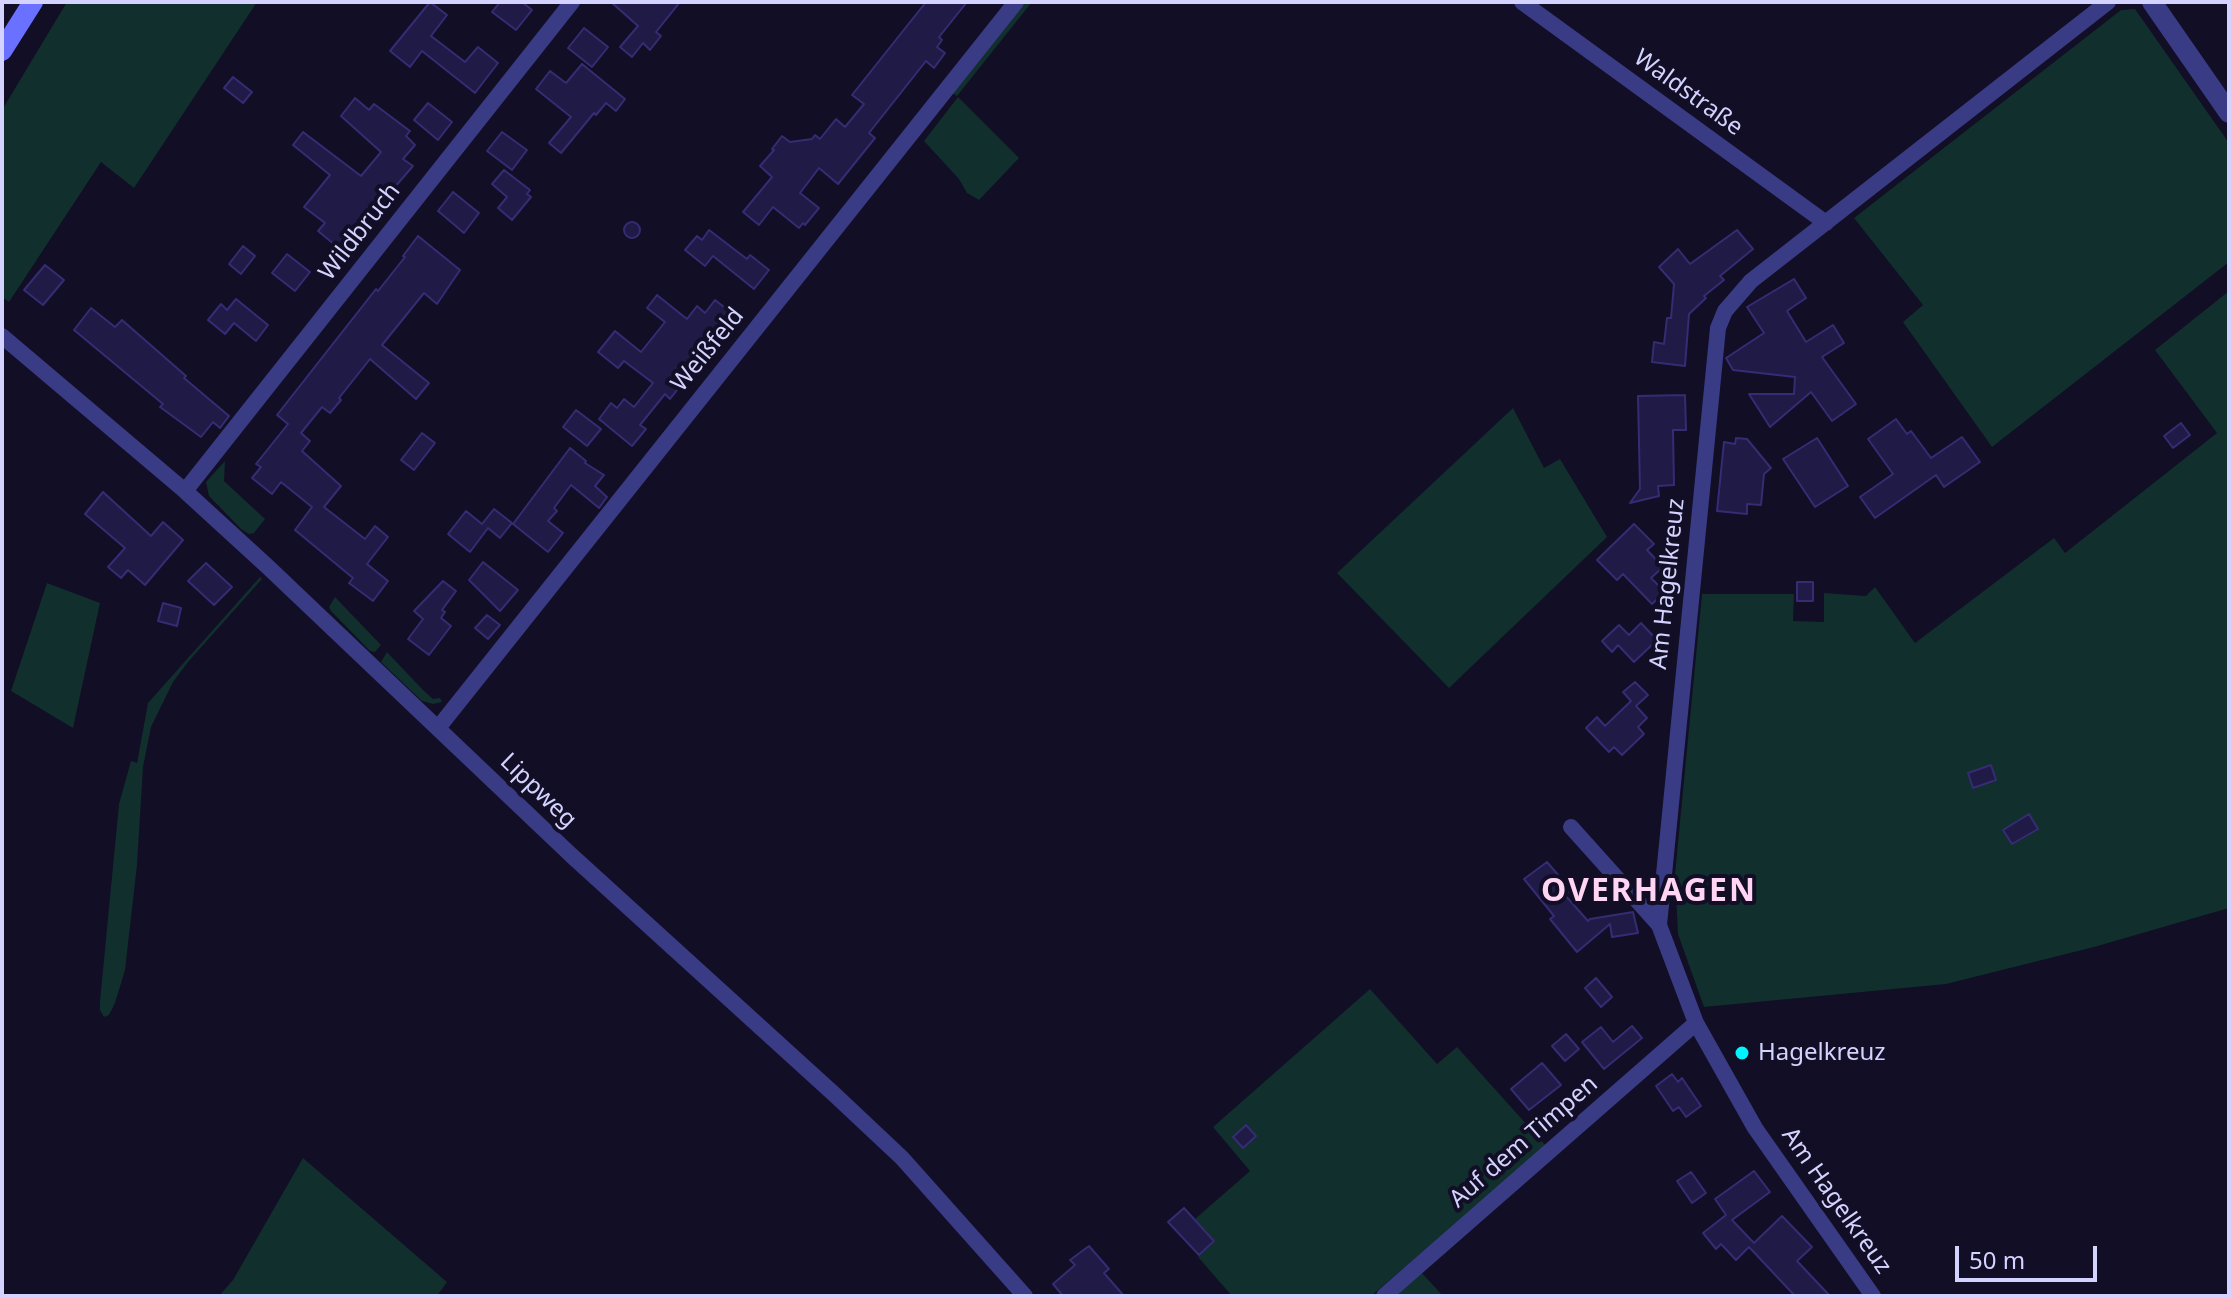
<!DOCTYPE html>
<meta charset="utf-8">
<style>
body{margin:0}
#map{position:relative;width:2231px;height:1298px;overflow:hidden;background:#110e25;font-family:"Noto Sans",sans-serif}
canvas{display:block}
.frame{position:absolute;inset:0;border:4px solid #d4d3ff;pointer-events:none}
.scale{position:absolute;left:1955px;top:1246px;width:142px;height:36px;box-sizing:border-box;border:4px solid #d4d3ff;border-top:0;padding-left:10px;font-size:24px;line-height:28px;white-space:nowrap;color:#d4d3ff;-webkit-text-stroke:6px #110e25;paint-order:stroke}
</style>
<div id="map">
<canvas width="2231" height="1298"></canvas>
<div class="frame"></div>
<div class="scale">50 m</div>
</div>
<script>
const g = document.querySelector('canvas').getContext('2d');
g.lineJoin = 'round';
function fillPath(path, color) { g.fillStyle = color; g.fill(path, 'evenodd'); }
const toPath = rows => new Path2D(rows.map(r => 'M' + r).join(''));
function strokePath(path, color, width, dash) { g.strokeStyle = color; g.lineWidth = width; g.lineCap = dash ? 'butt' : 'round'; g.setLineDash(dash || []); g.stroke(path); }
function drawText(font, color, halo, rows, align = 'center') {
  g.font = font + ' "Noto Sans",sans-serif'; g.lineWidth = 8; g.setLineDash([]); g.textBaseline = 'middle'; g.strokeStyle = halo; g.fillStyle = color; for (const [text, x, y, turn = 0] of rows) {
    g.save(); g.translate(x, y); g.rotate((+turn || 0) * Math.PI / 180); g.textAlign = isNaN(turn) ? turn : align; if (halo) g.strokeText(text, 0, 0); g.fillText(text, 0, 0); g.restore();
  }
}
const green = toPath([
 [67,2,257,2,134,188,101,162,9,302,2,297,2,110],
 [1025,2,1032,2,957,96,952,93],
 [2135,9,2229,143,2229,262,1992,447,1903,322,1923,305,1854,218,2121,10],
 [958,97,1019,158,979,200,967,193,959,179,924,141],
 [2229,291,2229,908,2094,947,1946,984,1704,1007,1678,934,1675,874,1702,594,1794,594,1793,621,1824,622,1824,593,1866,596,1875,587,1915,643,2054,538,2065,553,2217,433,2155,350],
 [1513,408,1544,468,1560,459,1607,537,1449,688,1337,573],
 [225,461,224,481,265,519,254,533,249,534,241,529,209,496,206,482],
 [260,577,262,579,188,662,173,682,151,727,143,767,137,865,125,970,115,1003,109,1015,104,1017,100,1010,100,1001,119,804,131,761,137,763,148,703],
 [47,583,100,603,73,728,11,691],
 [335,597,381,645,375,652,370,651,331,611,329,607],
 [387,652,423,690,433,699,440,698,442,702,433,704,422,701,381,662],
 [1370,989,1437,1064,1457,1047,1547,1147,1371,1296,1232,1296,1198,1257,1215,1241,1195,1219,1250,1171,1213,1127],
 [303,1158,447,1282,437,1296,219,1296,233,1280],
 [1421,1272,1443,1296,1392,1296]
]);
const building = toPath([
 [430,2,447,15,431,36,465,62,478,47,498,63,475,93,422,51,410,67,390,51,430,2],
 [500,2,522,2,532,10,516,30,492,12,500,2],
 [611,2,680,2,656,32,661,36,650,50,643,43,632,57,620,47,638,26,611,2],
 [926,2,967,2,939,37,942,40,937,47,945,53,934,68,926,61,869,133,875,138,838,184,819,168,800,193,819,208,805,225,803,223,799,228,773,207,759,225,743,212,772,177,760,166,774,150,772,149,782,136,790,142,812,139,815,135,820,139,836,119,845,127,864,104,852,95,926,2],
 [584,28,608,47,592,67,568,48,584,28],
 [582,64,625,99,616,111,606,103,596,115,594,113,561,153,549,143,571,117,536,89,550,71,566,83,582,64],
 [233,77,252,92,243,103,224,88,233,77],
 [355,98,369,110,374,104,410,131,406,136,415,145,403,159,413,166,356,232,360,236,337,265,326,256,335,245,318,231,325,223,304,207,330,175,293,145,303,132,361,176,381,152,341,116,355,98],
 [428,103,452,122,438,140,414,120,428,103],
 [502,132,527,150,512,170,487,151,502,132],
 [504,170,530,190,527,194,531,197,512,220,498,208,507,197,492,184,504,170],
 [453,192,479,213,464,233,438,211,453,192],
 '624 230a8 8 0 1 1 16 0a8 8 0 1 1-16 0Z',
 [709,230,747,259,750,255,769,270,754,289,713,256,705,266,685,250,697,236,702,240,709,230],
 [1737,230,1753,249,1720,276,1724,280,1704,296,1706,298,1689,314,1685,366,1652,362,1654,342,1664,344,1667,318,1671,318,1674,284,1659,267,1678,249,1690,264,1737,230],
 [418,236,460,270,437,304,424,293,382,345,429,383,416,399,370,359,339,398,341,400,330,413,322,407,301,433,310,441,302,451,341,486,324,507,365,539,375,526,388,537,367,564,388,581,373,601,349,583,353,578,295,530,312,507,281,482,272,494,252,478,261,467,256,464,288,424,277,415,376,289,378,291,405,257,403,256,418,236],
 [243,246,255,256,241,274,229,264,243,246],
 [287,254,310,272,295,291,272,273,287,254],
 [45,265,64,280,43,305,24,290,45,265],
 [1794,279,1806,298,1787,311,1806,342,1833,325,1844,343,1822,357,1856,404,1832,421,1811,392,1770,427,1749,394,1794,394,1795,377,1733,370,1726,358,1764,333,1747,307,1794,279],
 [657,295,687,319,697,306,705,313,715,300,728,310,718,323,726,329,713,345,710,343,679,383,681,385,670,399,665,394,640,425,646,429,632,446,599,419,611,403,617,408,624,399,634,407,653,383,624,361,618,368,598,352,615,331,641,352,665,322,647,308,657,295],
 [236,299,268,325,256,341,234,323,225,334,208,320,221,304,227,310,236,299],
 [91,308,115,327,122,320,186,376,184,378,229,416,220,428,213,422,201,437,160,407,163,404,74,330,91,308],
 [1685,395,1686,430,1673,430,1674,485,1658,486,1659,496,1630,503,1640,489,1638,396,1685,395],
 [576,410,601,429,587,446,563,427,576,410],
 [1896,419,1907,434,1911,431,1931,458,1962,437,1980,462,1944,487,1936,475,1875,518,1860,497,1893,474,1868,439,1896,419],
 [2181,423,2190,435,2173,448,2164,436,2181,423],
 [422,433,435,443,414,470,401,460,422,433],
 [1736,438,1747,439,1771,468,1764,474,1761,505,1747,504,1747,514,1717,511,1724,442,1735,444,1736,438],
 [1817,438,1848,486,1815,507,1783,459,1817,438],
 [570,448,586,461,585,463,604,475,595,486,607,497,599,508,571,485,554,508,557,511,548,521,563,533,548,552,513,524,570,448],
 [103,492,151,536,163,522,183,540,145,585,128,570,121,578,108,567,125,548,85,514,103,492],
 [494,509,512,523,500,538,488,528,470,552,448,534,466,511,482,524,494,509],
 [1634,524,1654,544,1647,550,1663,567,1651,578,1665,592,1652,604,1623,574,1617,580,1597,560,1634,524],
 [483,562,518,590,500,611,469,580,483,562],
 [206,563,232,587,214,605,188,581,206,563],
 [443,581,456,591,442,610,445,612,441,618,451,626,429,655,408,639,423,619,414,611,443,581],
 [1797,582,1813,582,1813,601,1797,601,1797,582],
 [163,603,181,608,177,626,158,621,163,603],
 [487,615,500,625,488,639,475,628,487,615],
 [1641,623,1657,640,1634,662,1618,645,1612,652,1602,641,1619,625,1629,635,1641,623],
 [1635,682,1648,695,1636,706,1647,718,1638,727,1644,734,1622,755,1614,747,1609,752,1586,728,1597,717,1605,726,1631,701,1623,692,1635,682],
 [1991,765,1996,780,1973,788,1968,773,1991,765],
 [2029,814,2038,829,2012,844,2003,830,2029,814],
 [1547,862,1571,890,1565,895,1588,921,1590,919,1633,912,1638,933,1612,937,1610,924,1577,952,1550,919,1554,916,1524,879,1547,862],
 [1596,978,1612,997,1601,1007,1585,988,1596,978],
 [1632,1026,1642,1038,1604,1069,1582,1042,1601,1027,1613,1042,1632,1026],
 [1566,1034,1579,1049,1565,1061,1552,1046,1566,1034],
 [1542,1063,1561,1085,1529,1110,1511,1089,1542,1063],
 [1672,1074,1678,1082,1682,1078,1701,1106,1686,1117,1679,1107,1673,1111,1656,1086,1672,1074],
 [1246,1125,1256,1136,1243,1148,1233,1137,1246,1125],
 [1754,1171,1770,1192,1732,1220,1754,1243,1782,1216,1812,1247,1797,1261,1830,1296,1795,1296,1749,1247,1736,1260,1721,1244,1716,1249,1703,1233,1726,1215,1715,1199,1754,1171],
 [1691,1172,1706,1193,1692,1203,1677,1181,1691,1172],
 [1184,1208,1214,1241,1199,1255,1168,1222,1184,1208],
 [1089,1246,1109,1269,1104,1273,1124,1296,1063,1296,1053,1284,1075,1265,1070,1260,1089,1246]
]);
const minor = toPath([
 [1522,2,1826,223],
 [2,336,185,491,268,567,571,855,835,1095,902,1158,1025,1296],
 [185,491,572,2],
 [438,728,1016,2],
 [1571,827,1659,925],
 [1384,1296,1696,1023],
 [1873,1296,1755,1128,1696,1023,1659,925,1718,328,1725,311,1751,281,2108,2]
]);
const tertiary = toPath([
 [2152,2,2229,113]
]);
const secondary = toPath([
 [2,51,33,2]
]);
const markers = [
 [1742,1053,8,"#00f6fe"]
];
const streetNames = [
 ["Waldstraße",1688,93,36],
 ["Wildbruch",360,232,-52],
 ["Weißfeld",708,350,-51],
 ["Am Hagelkreuz",1668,584,-84],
 ["Lippweg",538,791,44],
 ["Auf dem Timpen",1524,1142,-41],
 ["Am Hagelkreuz",1836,1201,55]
];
const poiNames = [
 ["Hagelkreuz",1758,1053]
];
const districtNames = [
 ["OVERHAGEN",1649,892]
];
fillPath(green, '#112f2c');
fillPath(building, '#201a46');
strokePath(building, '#352c73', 2);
strokePath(minor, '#393b85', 16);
strokePath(tertiary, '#393b85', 20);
strokePath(secondary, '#6a70ff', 20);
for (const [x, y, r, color] of markers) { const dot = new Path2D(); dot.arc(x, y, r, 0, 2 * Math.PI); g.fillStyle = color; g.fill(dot); strokePath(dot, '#110e25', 3); }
drawText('24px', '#d4d3ff', '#110e25', streetNames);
drawText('24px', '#d4d3ff', '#110e25', poiNames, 'left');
g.letterSpacing = '2px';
drawText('bold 32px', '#ffd5f3', '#110e25', districtNames);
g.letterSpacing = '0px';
</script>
